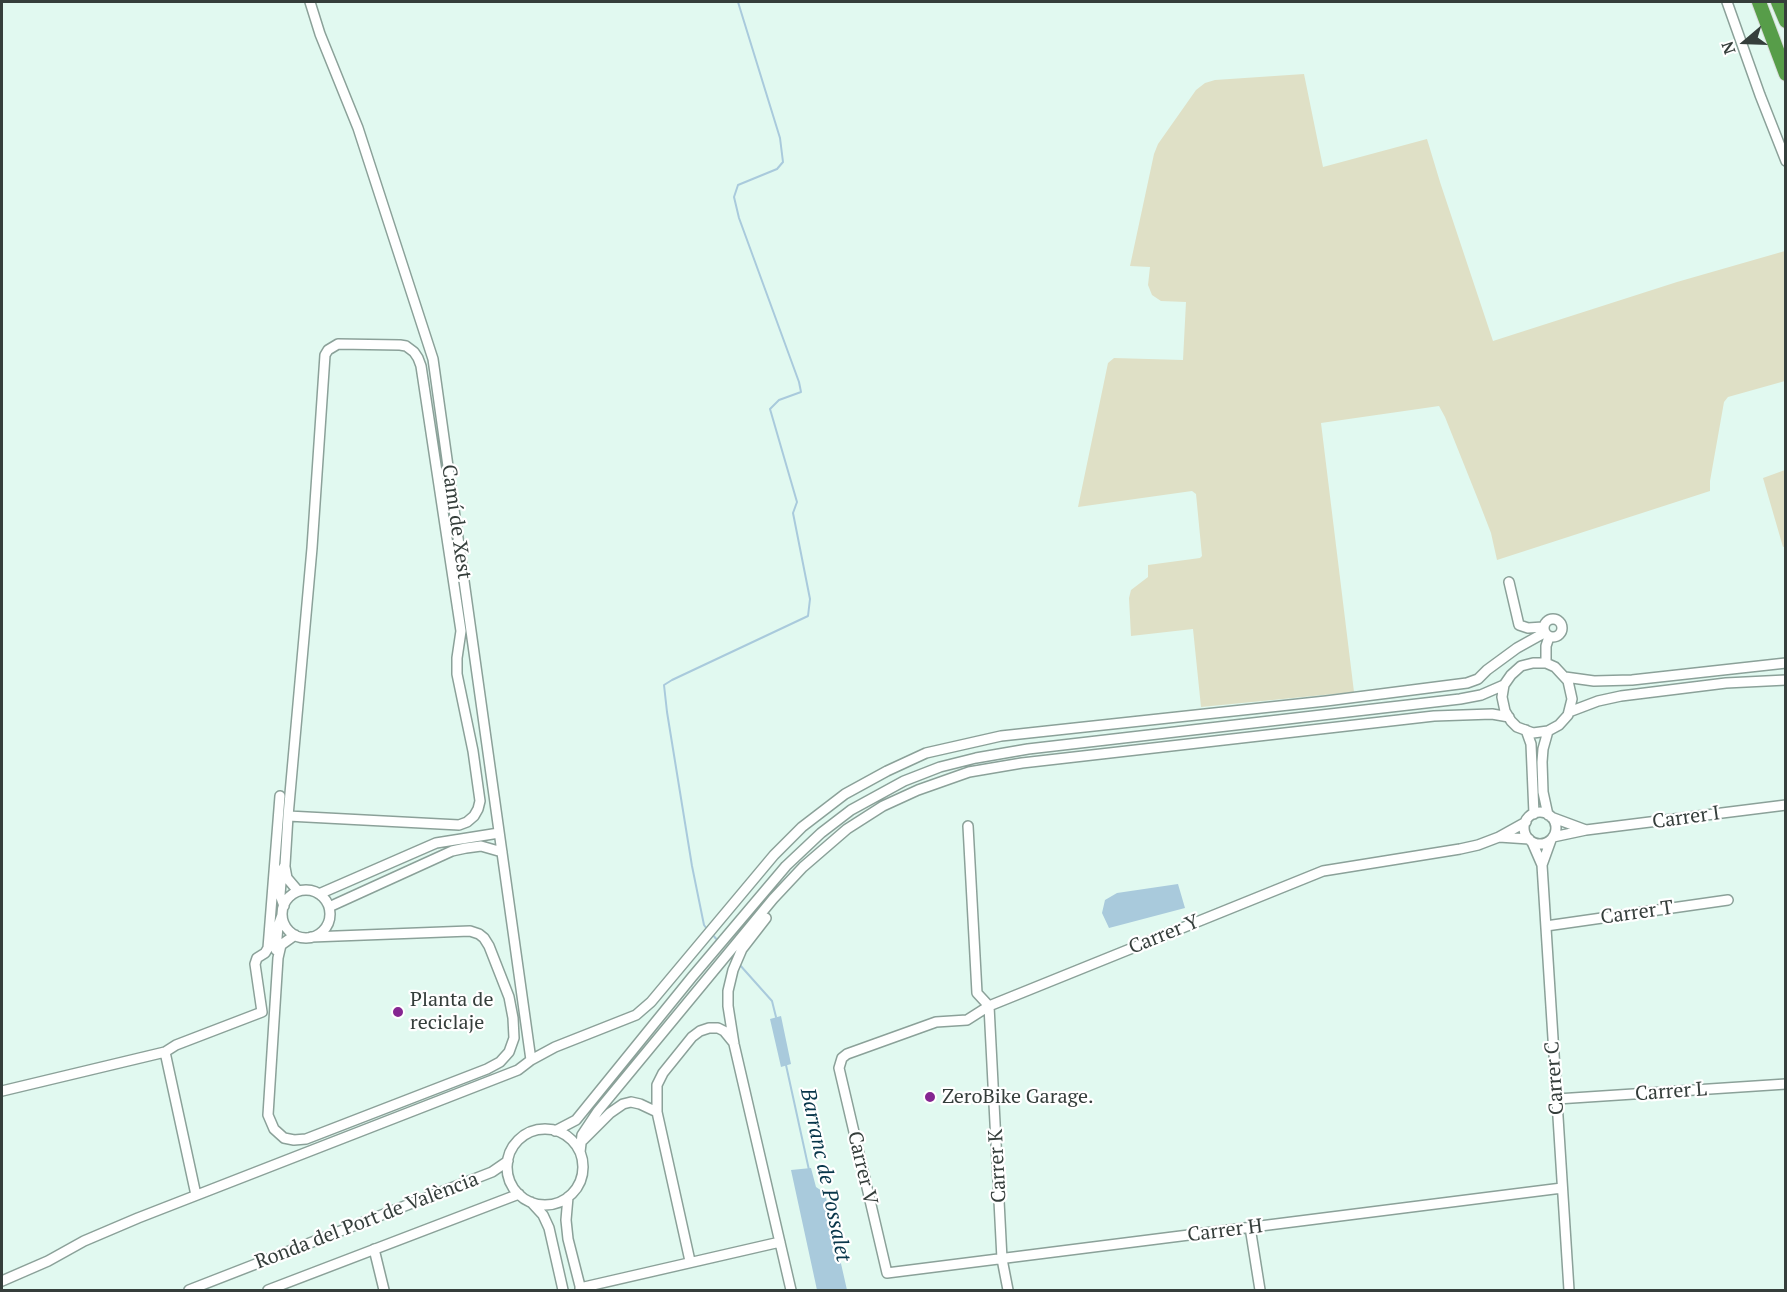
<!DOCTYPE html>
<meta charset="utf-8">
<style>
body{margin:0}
#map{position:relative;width:1787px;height:1292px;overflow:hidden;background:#e1f9f0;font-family:"PT Serif",serif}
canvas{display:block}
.frame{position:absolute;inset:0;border:3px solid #353e3b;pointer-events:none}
.north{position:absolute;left:1715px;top:12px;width:60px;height:60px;-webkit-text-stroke:4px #fff;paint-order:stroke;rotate:251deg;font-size:16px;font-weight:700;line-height:24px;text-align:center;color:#353e3b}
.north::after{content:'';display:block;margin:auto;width:21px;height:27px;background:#353e3b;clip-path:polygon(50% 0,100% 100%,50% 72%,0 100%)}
</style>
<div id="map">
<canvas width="1787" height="1292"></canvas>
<div class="frame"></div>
<div class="north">N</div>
</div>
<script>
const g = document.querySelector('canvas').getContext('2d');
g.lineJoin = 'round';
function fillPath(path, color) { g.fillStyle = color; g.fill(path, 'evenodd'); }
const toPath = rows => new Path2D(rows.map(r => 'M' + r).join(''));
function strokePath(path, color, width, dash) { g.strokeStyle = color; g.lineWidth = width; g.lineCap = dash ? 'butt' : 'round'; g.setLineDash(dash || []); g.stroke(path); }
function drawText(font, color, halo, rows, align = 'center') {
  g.font = font + ' "PT Serif",serif'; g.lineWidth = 4.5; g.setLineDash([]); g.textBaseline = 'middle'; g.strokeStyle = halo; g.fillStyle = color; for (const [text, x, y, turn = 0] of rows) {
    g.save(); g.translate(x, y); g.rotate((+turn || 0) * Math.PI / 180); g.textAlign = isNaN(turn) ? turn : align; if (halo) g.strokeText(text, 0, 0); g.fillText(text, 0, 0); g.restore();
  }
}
const green = toPath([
 [1304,74,1323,167,1427,139,1440,182,1493,341,1677,282,1785,251,1785,381,1728,397,1724,402,1710,481,1710,491,1497,560,1491,533,1479,502,1445,417,1439,406,1321,423,1354,692,1201,707,1193,629,1131,636,1129,598,1131,590,1148,577,1148,565,1200,558,1202,556,1196,494,1192,491,1078,507,1108,363,1114,358,1183,360,1186,302,1161,301,1152,295,1148,285,1150,267,1130,266,1154,154,1158,144,1196,90,1205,83,1215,80],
 [1785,470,1786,546,1783,547,1763,478]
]);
const water = toPath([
 [1178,884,1185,908,1109,928,1102,913,1105,900,1117,893],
 [781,1016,791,1064,781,1067,770,1019],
 [811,1168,816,1187,825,1193,847,1290,817,1290,791,1170]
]);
const stream = toPath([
 [707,929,704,925,692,866,667,712,664,685,672,680,808,616,810,599,793,513,797,502,770,409,779,400,801,392,799,382,739,218,734,197,738,185,777,169,783,162,780,138,738,2],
 [711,933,719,942],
 [739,964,772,1001,776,1017],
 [786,1065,809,1170]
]);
const minor = toPath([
 [310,2,320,34,358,128,433,359,531,1060],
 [1727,2,1760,95,1786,161],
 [1509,582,1519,625,1528,628,1543,627],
 '1544 628a9 9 0 1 1 18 0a9 9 0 1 1-18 0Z',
 [1546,663,1546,646,1549,637],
 [1565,677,1594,681,1632,680,1786,663],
 [1569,712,1598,701,1621,696,1726,683,1786,680],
 [1526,730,1531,744,1534,814],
 '1524 828a16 16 0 1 1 32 0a16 16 0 1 1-32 0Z',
 [1548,815,1543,792,1542,762,1543,749,1548,731],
 [1551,817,1586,830,1553,837],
 [1526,822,1499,837,1529,839],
 [968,826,977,993,989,1006],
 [1586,830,1786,805],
 [1499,837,1478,845,1460,849,1323,871,989,1006,967,1020,936,1022,847,1054,842,1058,839,1068,887,1273,1562,1188],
 [1532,842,1542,865,1551,840],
 [1542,865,1569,1290],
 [285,867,287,878,298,891],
 '282 914a24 24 0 1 1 48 0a24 24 0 1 1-48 0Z',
 [319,894,436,843,499,833],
 [284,906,280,895,282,870,285,865,288,816,312,548,325,355,328,350,338,344,400,345,406,346,414,352,418,358,421,366,461,631,457,658,457,674,473,751,480,801,478,809,474,816,467,822,459,825,288,816],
 [329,907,452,851,466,848,481,846,502,852],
 [766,918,742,949,733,970,728,991,728,1006,734,1044,791,1290],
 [1546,926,1728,900],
 [295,935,281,945,278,958,268,1115,274,1129,284,1138,294,1140,306,1139,487,1069,500,1062,509,1052,514,1038,513,1018,509,997,489,946,484,938,479,934,470,931,311,937],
 [276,950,278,926,282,915],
 [989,1006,1002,1259,1008,1290],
 [165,1052,176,1045,262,1012,255,964,257,958,265,953,268,948,280,796],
 [2,1091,165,1052,196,1195],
 [1557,1099,1786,1084],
 '507 1167a38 38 0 1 1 76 0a38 38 0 1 1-76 0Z',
 [555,1131,576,1120,692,977,786,866,821,833,851,810,904,781,940,767,976,758,1028,749,1460,699,1481,695,1504,685,1511,675,1521,666,1533,663,1546,663,1555,667,1568,681,1572,699,1568,715,1559,725,1548,731,1533,733,1517,727,1511,721,1505,711,1502,697,1504,685],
 [583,1140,610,1113,623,1104,631,1102,640,1104,657,1112],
 [580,1152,582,1135,598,1111,773,899,803,867,847,829,883,806,918,790,969,772,1022,763,1434,716,1492,714,1509,717],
 [568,1197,566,1220,568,1239,581,1290],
 [531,1202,543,1215,549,1228,563,1290],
 [1250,1227,1260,1290],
 [374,1249,384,1290],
 [690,1261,657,1112,657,1085,663,1073,692,1037,700,1031,709,1028,718,1028,724,1031,733,1042],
 [2,1281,48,1261,84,1241,138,1218,518,1070,531,1060,555,1047,636,1015,651,1002,774,855,802,827,845,794,887,771,926,753,1001,736,1326,701,1467,683,1478,679,1487,670,1517,648,1544,633],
 [580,1288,780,1242],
 [189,1290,492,1172,508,1161],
 [268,1290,519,1194]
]);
const highway = toPath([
 [1759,2,1786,74],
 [1778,2,1786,21]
]);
const markers = [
 [398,1012,6,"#852691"],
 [930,1097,6,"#852691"]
];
const streetNames = [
 ["Camí de Xest",456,522,82],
 ["Carrer I",1686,818,-8],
 ["Carrer T",1637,913,-8],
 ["Carrer Y",1164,935,-22],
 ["Carrer C",1555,1078,-94],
 ["Carrer L",1671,1092,-4],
 ["Carrer K",998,1166,-93],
 ["Carrer V",862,1168,77],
 ["Ronda del Port de València",367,1221,-21],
 ["Carrer H",1225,1231,-7]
];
const poiNames = [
 ["Planta de",410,1000],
 ["reciclaje",410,1023],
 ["ZeroBike Garage.",942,1097]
];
const waterNames = [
 ["Barranc de Possalet",825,1175,78]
];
fillPath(green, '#dfe0c6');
fillPath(water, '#a9cadc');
strokePath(stream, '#a9cadc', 2);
strokePath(minor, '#8ba199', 12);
strokePath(highway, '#dbdcdc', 16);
strokePath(minor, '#fff', 9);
strokePath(highway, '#579d49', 14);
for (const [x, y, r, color] of markers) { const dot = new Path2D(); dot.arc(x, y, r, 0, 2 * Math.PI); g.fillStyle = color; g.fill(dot); strokePath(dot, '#fff', 2); }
drawText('20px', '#353e3b', '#fff', streetNames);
drawText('20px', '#353e3b', '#fff', poiNames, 'left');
drawText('italic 21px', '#08364a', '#fff', waterNames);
</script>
